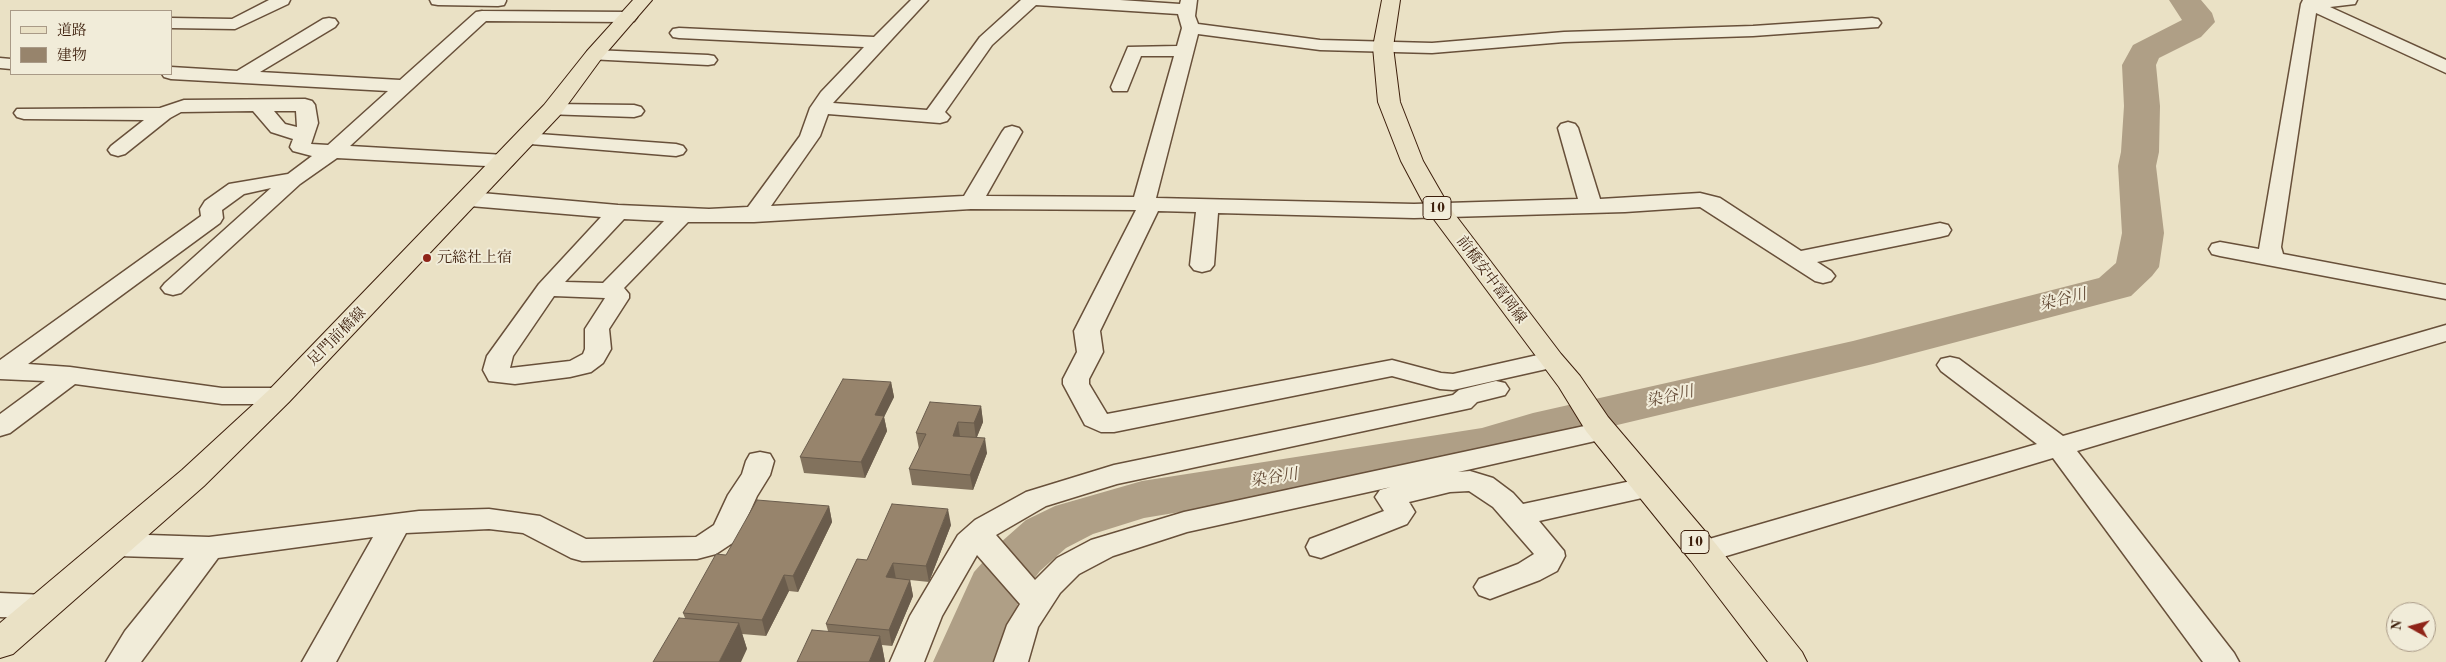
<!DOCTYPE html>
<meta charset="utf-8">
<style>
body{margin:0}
#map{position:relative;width:2446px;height:662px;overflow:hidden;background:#eae1c5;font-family:"Old Standard TT","Noto Serif JP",serif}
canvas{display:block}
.legend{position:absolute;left:10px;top:10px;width:162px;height:65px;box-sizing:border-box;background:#f1ecd9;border:1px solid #a99a87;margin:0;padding:6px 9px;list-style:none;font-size:15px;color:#3d1f0c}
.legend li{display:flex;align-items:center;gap:10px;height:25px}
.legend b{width:25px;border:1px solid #a99a87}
.north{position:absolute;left:2386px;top:602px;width:50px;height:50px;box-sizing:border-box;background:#f1ecd9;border:1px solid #a99a87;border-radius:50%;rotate:277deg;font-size:14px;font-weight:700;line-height:20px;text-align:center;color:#3d1f0c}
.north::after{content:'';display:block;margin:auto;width:18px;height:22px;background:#8f2418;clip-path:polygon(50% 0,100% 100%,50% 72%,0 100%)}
</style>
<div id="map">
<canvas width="2446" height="662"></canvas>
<ul class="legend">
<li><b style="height:6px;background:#eae1c5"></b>道路</li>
<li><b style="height:14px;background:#97846c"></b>建物</li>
</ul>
<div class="north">N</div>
</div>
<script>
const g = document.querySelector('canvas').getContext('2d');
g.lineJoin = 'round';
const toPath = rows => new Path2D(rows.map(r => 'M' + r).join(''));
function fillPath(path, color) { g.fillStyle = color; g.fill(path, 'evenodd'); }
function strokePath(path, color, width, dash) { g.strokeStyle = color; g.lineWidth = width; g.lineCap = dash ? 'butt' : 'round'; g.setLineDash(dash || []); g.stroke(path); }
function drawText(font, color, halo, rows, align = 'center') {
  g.font = font + ' "Old Standard TT","Noto Serif JP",serif'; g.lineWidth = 4; g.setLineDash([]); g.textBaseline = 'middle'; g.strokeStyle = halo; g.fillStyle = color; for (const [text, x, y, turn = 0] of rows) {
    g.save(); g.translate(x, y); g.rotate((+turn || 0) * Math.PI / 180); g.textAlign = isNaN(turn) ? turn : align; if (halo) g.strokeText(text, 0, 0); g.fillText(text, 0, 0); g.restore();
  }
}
const river = toPath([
 [2169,0,2201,0,2212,13,2215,22,2201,37,2159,58,2156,65,2160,106,2159,152,2156,166,2164,233,2159,267,2152,276,2131,296,1873,364,1546,442,1487,461,1144,518,1093,534,1066,548,1040,571,1021,596,995,662,933,662,974,572,1000,543,1026,520,1055,506,1142,481,1482,428,1533,413,1853,341,2099,278,2116,263,2122,233,2118,166,2121,152,2124,106,2122,65,2133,45,2182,20,2169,0]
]);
const minor = toPath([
 [269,0,290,0,288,4,235,29,171,28,171,18,232,19,269,0],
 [430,0,506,0,506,1,504,5,498,6,438,5,432,4,430,0],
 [911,0,928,0,833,103,927,110,980,37,1021,0,1120,0,1180,4,1181,0,1197,0,1195,16,1198,24,1320,40,1432,43,1564,32,1753,26,1872,18,1878,19,1881,23,1878,27,1753,36,1564,42,1432,53,1320,50,1198,34,1156,198,1414,204,1578,199,1558,128,1561,124,1568,122,1575,124,1578,128,1600,199,1700,193,1720,198,1801,251,1940,223,1948,225,1951,230,1948,235,1940,237,1817,262,1831,271,1835,276,1831,281,1823,283,1815,281,1700,207,1625,212,1414,218,1218,213,1214,265,1210,270,1202,272,1194,270,1190,265,1196,212,1158,211,1100,331,1103,352,1089,379,1089,384,1107,414,1392,360,1441,373,1453,374,1551,352,1560,354,1564,360,1560,366,1453,390,1440,389,1392,376,1114,432,1101,432,1085,425,1063,384,1063,379,1077,352,1074,331,1136,210,971,209,754,222,688,222,624,288,629,294,629,298,609,329,611,349,603,363,591,372,570,377,515,384,489,381,483,370,487,356,539,284,601,217,470,206,462,204,459,199,462,194,470,192,618,205,709,209,748,207,800,136,810,108,821,92,864,47,679,38,673,37,670,33,673,29,679,28,874,37,911,0],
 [1036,5,1178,14,1182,28,1177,46,1128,47,1111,87,1113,91,1127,91,1141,56,1174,56,1134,197,986,196,1022,132,1019,128,1012,126,1005,128,1002,132,964,196,771,206,820,136,828,114,940,123,947,121,950,117,945,112,992,45,1036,5],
 [624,219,664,221,603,283,565,282,624,219],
 [554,296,605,298,585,329,585,349,583,354,570,361,510,368,513,356,554,296],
 [2303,0,2357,0,2355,4,2330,7,2446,60,2446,73,2316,13,2281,247,2283,254,2446,285,2446,299,2220,256,2212,254,2209,249,2212,244,2220,242,2259,249,2301,4,2303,0],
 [482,11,628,12,634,13,637,17,634,21,628,22,486,21,350,146,505,155,512,157,515,161,512,165,505,167,337,158,300,184,181,293,173,295,165,293,161,288,165,283,271,188,244,194,222,210,223,218,220,223,28,364,70,367,222,388,279,388,288,390,292,396,288,402,279,404,222,404,75,384,10,433,0,436,0,414,45,381,0,379,0,360,201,216,200,209,205,201,229,184,288,174,312,156,293,151,290,147,293,139,271,132,253,111,181,112,170,118,125,154,118,156,111,154,108,150,111,146,144,120,24,119,17,117,14,113,17,109,160,108,184,100,305,99,312,101,315,105,318,123,311,144,328,145,388,91,171,79,164,77,162,74,171,74,171,67,237,71,323,19,329,18,335,19,338,23,335,27,260,72,400,80,476,12,482,11],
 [274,111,296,111,297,127,285,124,274,111],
 [594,50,708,55,714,56,717,60,714,64,708,65,588,59,585,55,588,51,594,50],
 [0,58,11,59,11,69,0,68,0,58],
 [552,104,634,105,641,107,644,111,641,115,634,117,545,114,542,110,545,106,552,104],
 [525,133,676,144,683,146,686,150,683,154,676,156,518,143,515,139,518,135,525,133],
 [2446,325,2446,341,2077,451,2234,653,2239,662,2203,662,2053,458,1703,563,1692,560,1688,552,1692,544,2037,444,1941,371,1937,365,1941,359,1950,357,1959,359,2063,436,2446,325],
 [1496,381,1505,383,1509,389,1505,395,1477,402,1471,408,1117,484,1046,506,996,535,1035,580,1057,558,1091,540,1184,512,1603,422,1613,425,1617,431,1613,437,1458,472,1470,471,1493,478,1513,493,1523,504,1650,477,1660,480,1664,487,1660,494,1539,521,1564,551,1565,556,1557,571,1540,580,1490,599,1479,595,1474,587,1479,579,1518,564,1534,554,1493,507,1469,491,1450,492,1409,502,1415,512,1407,524,1321,558,1310,555,1306,547,1310,539,1384,511,1375,497,1380,490,1391,487,1187,532,1113,556,1079,574,1060,593,1038,627,1028,662,994,662,1007,625,1020,604,977,555,942,616,924,662,890,662,910,616,958,535,975,520,1026,492,1114,465,1453,395,1459,390,1496,381],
 [760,452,770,454,774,461,770,475,757,496,737,540,716,554,697,559,582,561,571,558,523,533,489,529,406,533,336,662,302,662,373,537,218,558,141,662,106,662,125,631,184,558,118,556,107,553,103,545,107,537,118,534,209,537,419,511,489,509,540,516,586,539,696,537,714,525,728,495,742,474,746,461,750,454,760,452],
 [0,593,45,595,56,599,61,607,56,615,45,619,0,617,0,593]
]);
const major = toPath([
 [633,0,652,0,601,59,560,115,289,402,204,486,13,654,0,658,0,623,182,470,269,390,544,105,587,51,633,0],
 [1382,0,1400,0,1393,47,1400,102,1423,161,1450,208,1561,354,1580,376,1608,417,1715,543,1802,652,1807,662,1768,662,1691,561,1586,431,1559,387,1427,210,1401,161,1378,102,1373,47,1382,0]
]);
const wall = toPath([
 [891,382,894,397,884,417,887,431,865,478,804,473,800,457],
 [981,406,983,422,977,437,987,453,973,490,912,485,909,469,919,449,916,433],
 [829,506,832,522,798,592,789,591,766,636,742,634,747,649,685,618,683,613,726,555],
 [951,525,929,582,910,580,913,596,892,646,882,645,885,662,828,631,826,624,867,560]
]);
const shadedWall = toPath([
 [891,382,894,397,884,417,887,431,865,478,861,462,875,415],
 [981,406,983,422,976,439,974,423],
 [958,422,960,437,953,436],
 [985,438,987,453,973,490,970,475],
 [829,506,832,522,798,592,793,576],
 [948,509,951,525,929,582,926,566],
 [893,563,896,579,886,577],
 [784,575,789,591,766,636,762,620],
 [910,580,913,596,892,646,889,630],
 [739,623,747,649,741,662,719,662],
 [880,636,885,662,869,662]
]);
const building = toPath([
 [843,379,891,382,875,415,884,416,861,462,800,457,843,379],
 [930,402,981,406,974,423,958,422,953,436,985,438,970,475,909,469,926,434,916,433,930,402],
 [757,500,829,506,793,576,784,575,762,620,683,613,716,554,726,555,757,500],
 [892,504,948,509,926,566,893,563,886,577,910,580,889,630,826,624,857,559,867,560,892,504],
 [679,618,739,623,719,662,653,662,679,618],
 [812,630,880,636,869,662,797,662,812,630]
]);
const markers = [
 [427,258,5,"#8f2418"]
];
const shields = [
 [1437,208,28],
 [1695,542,28]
];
const shieldNames = [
 ["10",1437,208],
 ["10",1695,542]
];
const poiNames = [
 ["元総社上宿",437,258]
];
const streetNames = [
 ["前橋安中富岡線",1491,280,53],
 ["足門前橋線",337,337,-45]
];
const waterNames = [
 ["染谷川",2063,300,-14],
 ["染谷川",1670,397,-13],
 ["染谷川",1274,478,-9]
];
fillPath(river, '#af9f86');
strokePath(minor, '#68503a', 3);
strokePath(major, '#3d1f0c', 2);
fillPath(minor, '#f1ecd9');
fillPath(major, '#eae1c5');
fillPath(wall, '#82725d');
fillPath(shadedWall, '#6a5c4c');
fillPath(building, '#97846c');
strokePath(building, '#6a5c4c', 1);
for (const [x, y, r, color] of markers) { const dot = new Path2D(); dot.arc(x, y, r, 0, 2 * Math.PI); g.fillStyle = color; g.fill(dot); strokePath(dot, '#f1ecd9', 2); }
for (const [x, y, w] of shields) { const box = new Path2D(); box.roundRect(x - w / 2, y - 11.5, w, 23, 4); g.fillStyle = '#f1ecd9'; g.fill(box); strokePath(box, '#3d1f0c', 1); }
drawText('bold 14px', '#3d1f0c', null, shieldNames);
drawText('15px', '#3d1f0c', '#f1ecd9', poiNames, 'left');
drawText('15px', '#3d1f0c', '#f1ecd9', streetNames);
drawText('italic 16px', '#654c37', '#f1ecd9', waterNames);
</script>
